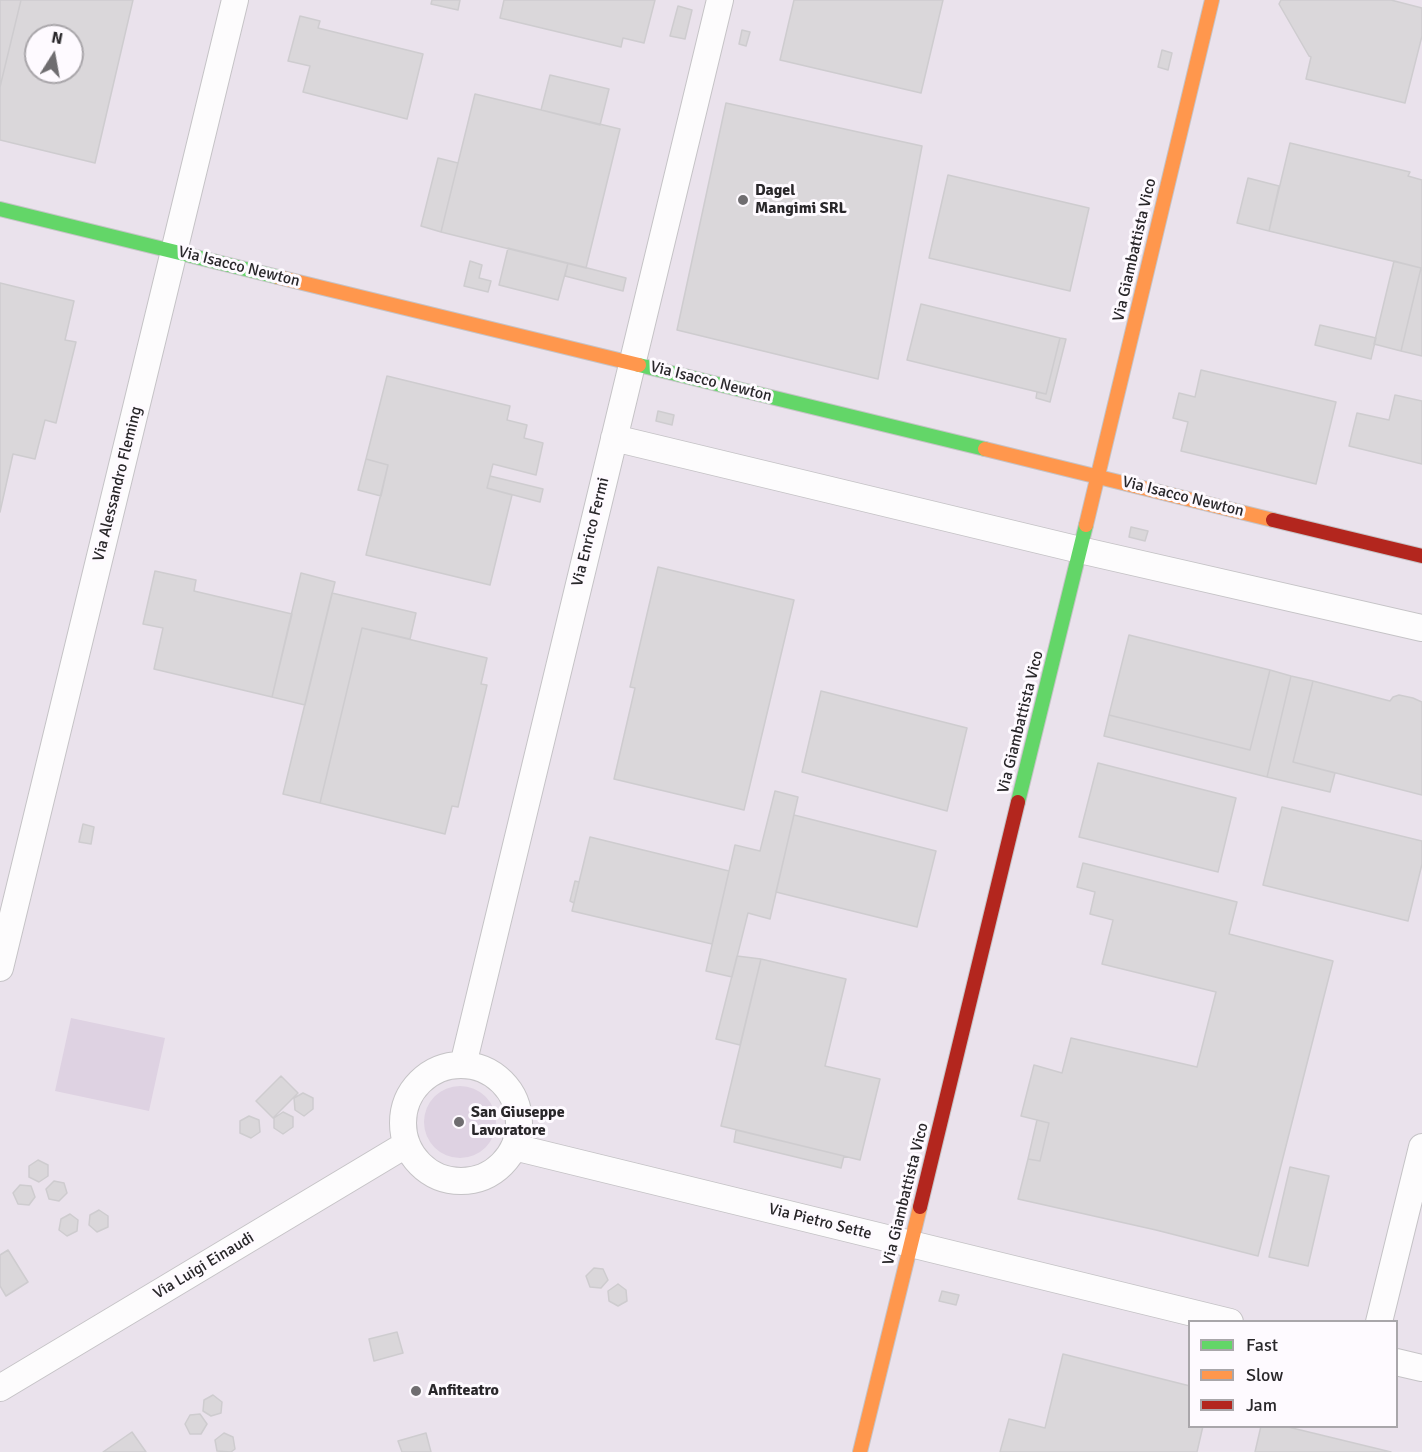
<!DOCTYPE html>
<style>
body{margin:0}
#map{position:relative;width:1422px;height:1452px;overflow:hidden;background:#f1eef2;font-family:Signika,sans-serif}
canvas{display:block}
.legend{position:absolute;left:1188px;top:1320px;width:210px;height:108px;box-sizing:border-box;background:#fefaff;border:2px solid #a9a6aa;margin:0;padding:8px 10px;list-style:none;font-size:18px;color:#29272a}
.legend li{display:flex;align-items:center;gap:12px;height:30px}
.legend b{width:30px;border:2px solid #a9a6aa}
.north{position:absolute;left:24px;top:24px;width:60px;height:60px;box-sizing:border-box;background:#fefaff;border:2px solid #a9a6aa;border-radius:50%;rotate:11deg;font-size:16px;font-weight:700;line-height:24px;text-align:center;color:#29272a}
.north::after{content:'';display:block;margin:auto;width:21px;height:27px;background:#6f6d70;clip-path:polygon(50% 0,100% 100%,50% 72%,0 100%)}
</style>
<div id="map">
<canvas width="1422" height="1452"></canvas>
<ul class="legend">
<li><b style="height:8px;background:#63d668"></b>Fast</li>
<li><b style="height:8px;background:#ff974d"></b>Slow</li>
<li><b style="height:8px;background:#b3261e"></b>Jam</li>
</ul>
<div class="north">N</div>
</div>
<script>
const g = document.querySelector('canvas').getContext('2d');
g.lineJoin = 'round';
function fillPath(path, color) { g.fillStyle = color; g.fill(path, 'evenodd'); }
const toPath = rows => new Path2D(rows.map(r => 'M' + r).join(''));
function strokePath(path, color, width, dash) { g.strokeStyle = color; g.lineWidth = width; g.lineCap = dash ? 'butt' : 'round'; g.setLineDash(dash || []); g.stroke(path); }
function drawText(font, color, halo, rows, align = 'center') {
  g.font = font + ' Signika,sans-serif'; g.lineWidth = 6; g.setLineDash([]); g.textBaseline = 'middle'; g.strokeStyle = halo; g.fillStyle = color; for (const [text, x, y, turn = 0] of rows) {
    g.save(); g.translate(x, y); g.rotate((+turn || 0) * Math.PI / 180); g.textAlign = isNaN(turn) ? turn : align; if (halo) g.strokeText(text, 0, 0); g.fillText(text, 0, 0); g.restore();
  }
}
const built = toPath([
 [0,0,1422,0,1422,1452,0,1452],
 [36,36,72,36,72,72,36,72],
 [1190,1322,1396,1322,1396,1426,1190,1426]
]);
const green = toPath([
 [71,1018,165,1038,149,1111,55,1091],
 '424 1122a36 36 0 1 1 72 0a36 36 0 1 1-72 0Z'
]);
const building = toPath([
 [0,0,21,0,0,87,0,0],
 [21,0,133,0,95,163,0,140,0,87,21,0],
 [36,36,72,36,72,72,36,72,36,36],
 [432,0,460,0,458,10,431,4,432,0],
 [504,0,655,0,644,43,623,38,621,47,500,18,504,0],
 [794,0,943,0,921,93,780,60,794,0],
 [1281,0,1391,0,1422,8,1422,36,1405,103,1306,79,1311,57,1309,56,1279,4,1281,0],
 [678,6,692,10,685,39,670,36,678,6],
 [300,16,320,21,318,28,423,54,407,119,303,92,310,66,288,61,300,16],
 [742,30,750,32,746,46,739,44,742,30],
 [1162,50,1172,53,1168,70,1158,67,1162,50],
 [550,75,609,89,600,125,541,110,550,75],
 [475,94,620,129,586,268,441,232,475,94],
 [726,103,922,146,878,379,677,330,726,103],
 [1290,143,1410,172,1408,176,1422,180,1422,356,1401,351,1421,268,1269,231,1290,143],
 [438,158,458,163,441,232,421,226,438,158],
 [948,175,1089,208,1070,291,929,258,948,175],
 [1248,178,1279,186,1269,231,1237,223,1248,178],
 [508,248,568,263,558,300,499,285,508,248],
 [470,261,482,265,479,278,491,281,488,292,464,286,470,261],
 [1394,261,1421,268,1401,351,1374,344,1394,261],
 [568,263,626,278,623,291,565,276,568,263],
 [0,283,74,301,65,340,76,342,56,423,45,420,35,459,13,454,0,512,0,283],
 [921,304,1060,338,1046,394,907,360,921,304],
 [1320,325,1376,338,1371,359,1315,345,1320,325],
 [1060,338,1066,339,1050,402,1036,398,1037,392,1046,394,1060,338],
 [1201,370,1336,402,1316,484,1181,451,1188,422,1173,418,1179,393,1195,397,1201,370],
 [387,376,510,406,507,420,527,425,524,438,543,443,536,475,493,464,487,488,512,495,490,585,366,555,388,465,366,459,387,376],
 [1395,395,1422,401,1422,464,1349,446,1357,413,1389,420,1395,395],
 [658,411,674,415,672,425,656,421,658,411],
 [366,459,388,465,381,496,358,490,366,459],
 [490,476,543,489,540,502,487,488,490,476],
 [1131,527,1148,531,1145,541,1129,537,1131,527],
 [658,567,794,600,744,810,614,779,635,688,630,687,658,567],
 [155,571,196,580,194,591,292,614,272,697,154,669,163,628,143,624,155,571],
 [301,573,335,582,305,705,272,697,301,573],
 [332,593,416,613,410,639,362,628,320,803,283,794,332,593],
 [362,628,487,658,481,684,487,685,458,807,452,806,445,834,320,803,362,628],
 [1129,635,1270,670,1250,750,1109,715,1129,635],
 [1270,670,1291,676,1267,777,1104,736,1109,715,1250,750,1270,670],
 [1291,676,1313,681,1293,762,1335,773,1330,792,1267,777,1291,676],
 [1313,681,1390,701,1393,697,1399,695,1413,698,1422,702,1422,795,1293,762,1313,681],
 [821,691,967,728,947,811,802,772,821,691],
 [1098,763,1236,798,1218,872,1079,837,1098,763],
 [775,791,798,797,770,919,748,913,732,977,706,971,735,845,760,851,775,791],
 [1282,807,1422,841,1422,864,1408,921,1263,885,1282,807],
 [794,815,936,851,917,927,776,892,794,815],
 [83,824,94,827,91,844,79,842,83,824],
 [590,837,729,871,712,944,572,911,590,837],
 [1083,863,1237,902,1229,934,1333,961,1258,1256,1156,1230,1018,1199,1028,1159,1040,1161,1049,1123,1021,1116,1034,1065,1062,1073,1071,1038,1197,1067,1216,992,1102,964,1113,920,1090,914,1095,892,1077,887,1083,863],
 [575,881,579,882,574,903,570,901,575,881],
 [737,956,761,959,740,1045,716,1039,737,956],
 [761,959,846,979,825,1066,880,1079,860,1160,721,1126,761,959],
 [281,1076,298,1093,273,1118,256,1101,281,1076],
 [303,1093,313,1098,313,1109,304,1116,295,1110,294,1098,303,1093],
 [283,1112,293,1117,293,1127,283,1134,274,1128,274,1118,283,1112],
 [249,1116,259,1120,260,1132,251,1138,240,1133,240,1121,249,1116],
 [1037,1120,1049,1123,1040,1161,1028,1159,1037,1120],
 [736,1130,844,1156,841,1168,734,1142,736,1130],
 [38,1160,48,1165,48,1176,39,1182,29,1177,29,1166,38,1160],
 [1290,1167,1329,1176,1308,1266,1269,1257,1290,1167],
 [54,1181,64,1183,67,1193,59,1201,49,1199,46,1189,54,1181],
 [20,1185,31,1186,35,1197,29,1205,18,1204,13,1193,20,1185],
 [99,1210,108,1216,108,1227,97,1232,89,1225,90,1215,99,1210],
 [70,1214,78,1220,77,1231,67,1236,59,1230,61,1219,70,1214],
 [8,1250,28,1282,6,1296,0,1286,0,1255,8,1250],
 [594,1268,603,1269,608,1280,601,1288,590,1287,586,1276,594,1268],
 [618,1284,626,1290,627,1301,618,1306,609,1301,608,1291,618,1284],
 [942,1291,959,1295,956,1305,939,1301,942,1291],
 [397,1332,403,1353,374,1361,369,1339,397,1332],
 [1063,1354,1190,1386,1190,1426,1203,1426,1197,1452,1000,1452,1009,1419,1045,1428,1063,1354],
 [213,1395,222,1402,221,1413,211,1416,203,1411,204,1400,213,1395],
 [200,1414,207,1424,201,1434,190,1434,185,1424,190,1415,200,1414],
 [1261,1426,1284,1426,1391,1452,1255,1452,1261,1426],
 [132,1432,146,1452,103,1452,132,1432],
 [224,1433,233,1437,235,1449,231,1452,217,1451,215,1440,224,1433],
 [426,1433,431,1452,402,1452,398,1441,426,1433]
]);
const street = toPath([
 [614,438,1080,550,1422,628],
 [0,968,235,0],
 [463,1065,720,0],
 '403 1123a58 58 0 1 1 116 0a58 58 0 1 1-116 0Z',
 [514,1147,1230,1322],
 [1379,1322,1422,1147],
 [1396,1362,1422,1368],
 [0,1388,407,1144]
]);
const fast = toPath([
 [0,209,278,277],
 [639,365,985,449],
 [1018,802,1086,525]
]);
const slow = toPath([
 [278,277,639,365],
 [985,449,1273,520],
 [1086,525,1212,0],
 [860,1452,920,1207]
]);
const jam = toPath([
 [1273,520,1422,556],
 [920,1207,1018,802]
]);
const markers = [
 [743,200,6,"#6f6d70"],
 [459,1122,6,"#6f6d70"],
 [416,1391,6,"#6f6d70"]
];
const poiNames = [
 ["Dagel",755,191],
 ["Mangimi SRL",755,209],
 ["San Giuseppe",471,1113],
 ["Lavoratore",471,1131],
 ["Anfiteatro",428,1391]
];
const streetNames = [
 ["Via Giambattista Vico",1135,250,-77],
 ["Via Isacco Newton",239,267,14],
 ["Via Isacco Newton",711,382,14],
 ["Via Alessandro Fleming",118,484,-76],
 ["Via Isacco Newton",1183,497,14],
 ["Via Enrico Fermi",591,532,-76],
 ["Via Giambattista Vico",1021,722,-76],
 ["Via Giambattista Vico",906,1194,-76],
 ["Via Pietro Sette",820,1222,14],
 ["Via Luigi Einaudi",204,1266,-31]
];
fillPath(built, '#eae2ec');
fillPath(green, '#ded2e2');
fillPath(building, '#dad7da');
strokePath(building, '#cecccf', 1.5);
strokePath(street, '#c5c3c6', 28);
strokePath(fast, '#c5c3c6', 16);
strokePath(slow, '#c5c3c6', 16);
strokePath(jam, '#c5c3c6', 16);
strokePath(street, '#fdfcfd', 26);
strokePath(fast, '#63d668', 14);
strokePath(slow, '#ff974d', 14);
strokePath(jam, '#b3261e', 14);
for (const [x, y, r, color] of markers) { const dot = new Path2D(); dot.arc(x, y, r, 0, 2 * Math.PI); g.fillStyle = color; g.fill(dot); strokePath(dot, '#fefaff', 2); }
drawText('bold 16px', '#29272a', '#fefaff', poiNames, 'left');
drawText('16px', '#29272a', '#fefaff', streetNames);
</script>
